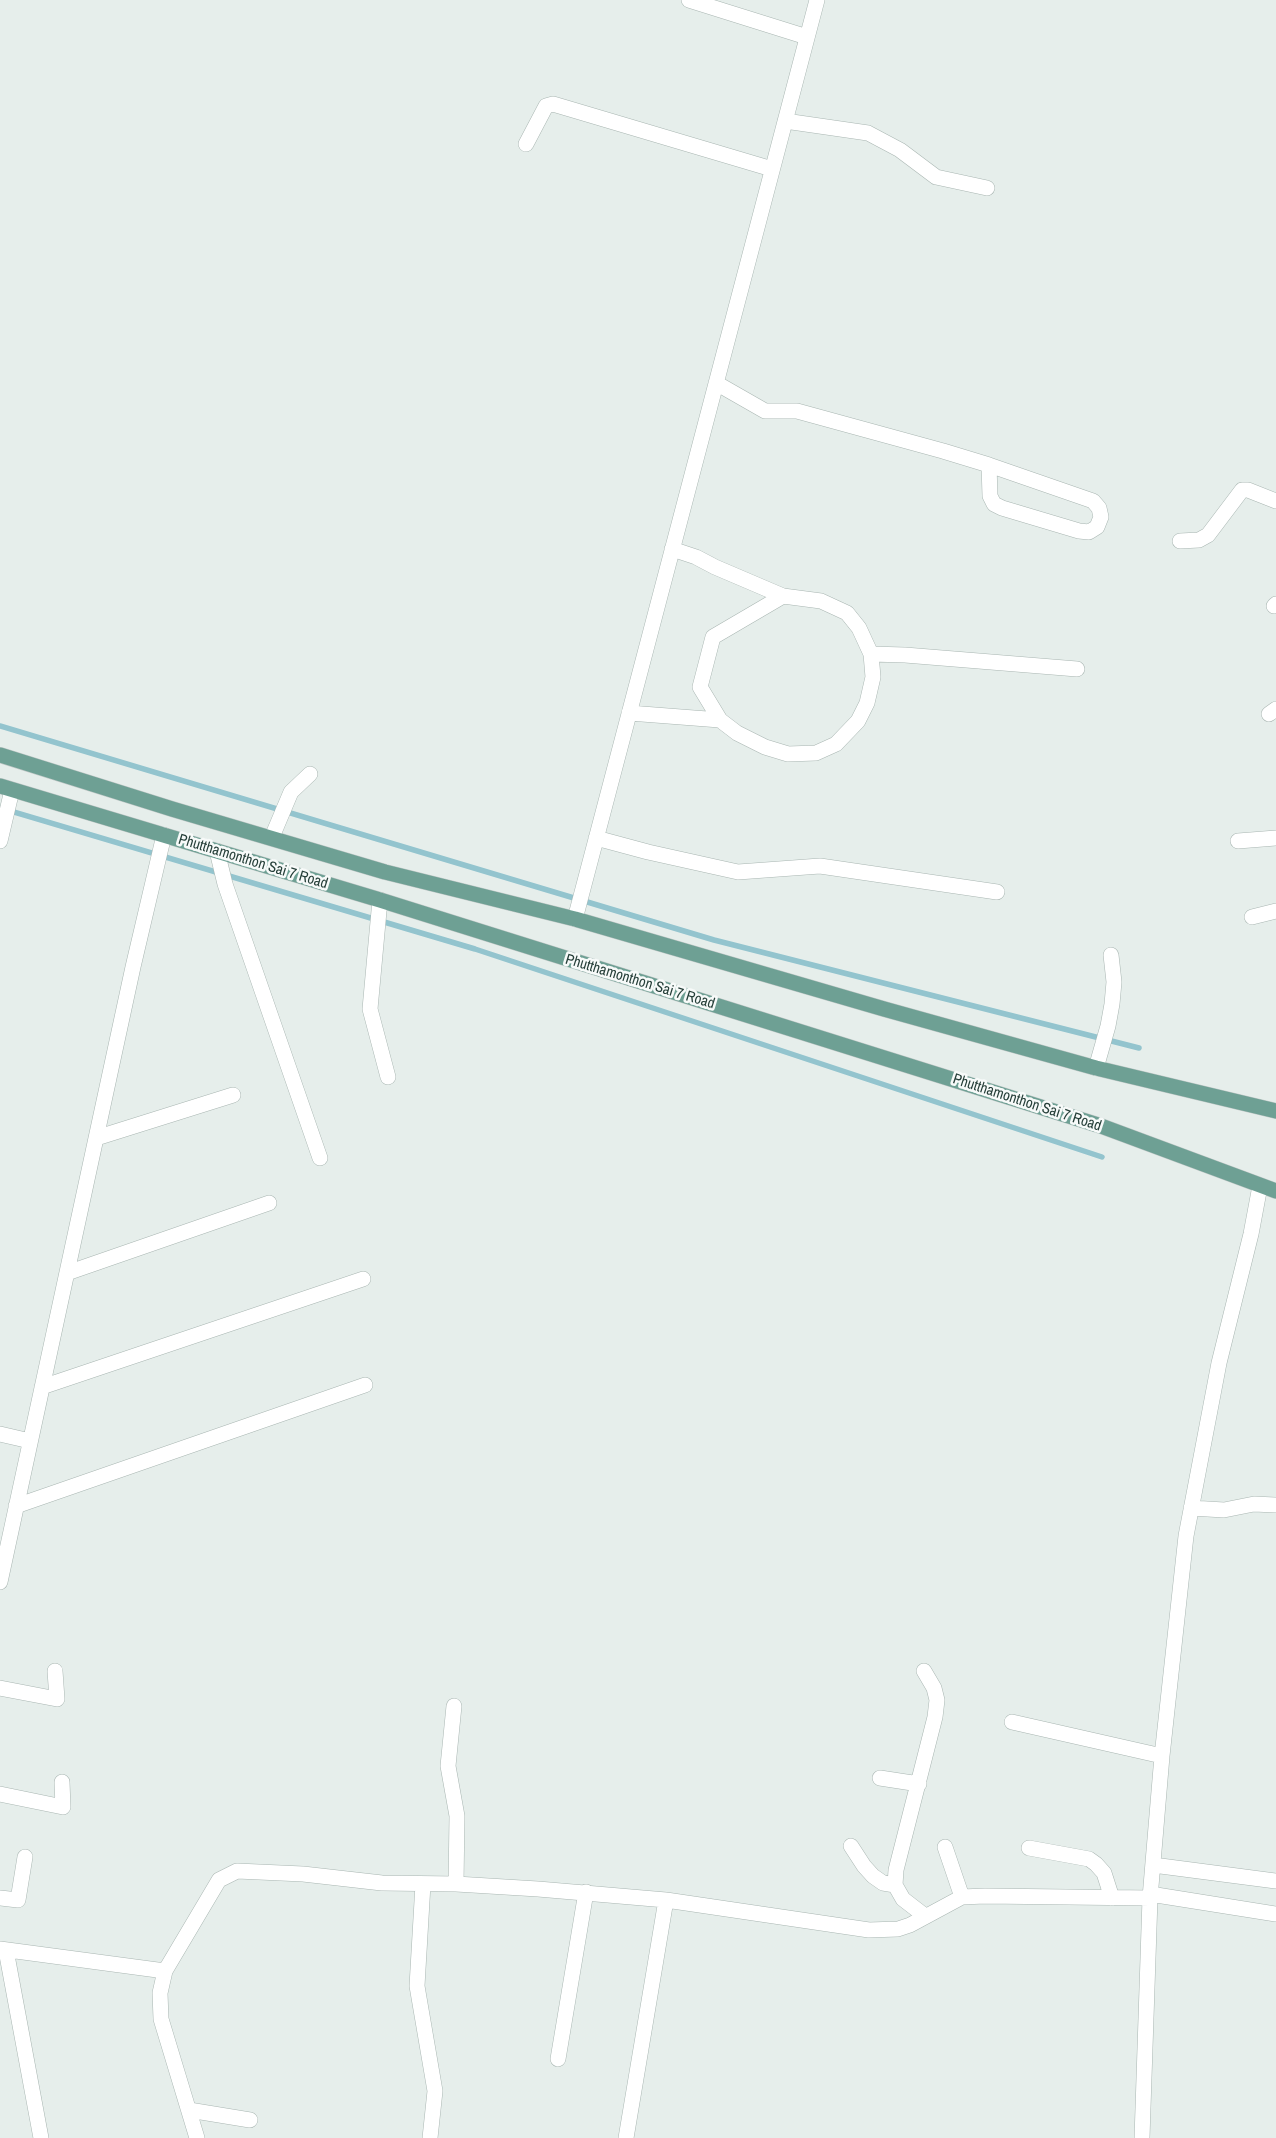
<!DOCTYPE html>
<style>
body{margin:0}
canvas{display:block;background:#e6eeeb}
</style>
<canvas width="1276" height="2138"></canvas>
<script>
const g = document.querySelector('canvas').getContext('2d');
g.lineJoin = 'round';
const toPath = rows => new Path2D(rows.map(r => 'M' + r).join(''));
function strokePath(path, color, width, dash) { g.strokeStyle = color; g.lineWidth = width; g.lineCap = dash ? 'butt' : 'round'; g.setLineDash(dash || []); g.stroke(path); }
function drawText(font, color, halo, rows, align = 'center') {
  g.font = font + ' "Archivo Narrow",sans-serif'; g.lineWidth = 5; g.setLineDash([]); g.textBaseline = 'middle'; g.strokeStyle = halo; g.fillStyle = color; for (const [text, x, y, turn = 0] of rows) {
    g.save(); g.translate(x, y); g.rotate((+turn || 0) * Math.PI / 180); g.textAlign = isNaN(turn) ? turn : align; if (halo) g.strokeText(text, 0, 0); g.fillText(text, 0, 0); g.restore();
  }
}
const stream = toPath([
 [0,726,714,940,1139,1048],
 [0,808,475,949,1102,1157]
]);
const minor = toPath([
 [689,0,807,37],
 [785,121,868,133,900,150,936,177,987,188],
 [526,144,546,106,553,104,772,169],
 [716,383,765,411,797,411,943,451,989,465,1093,501,1099,508,1101,517,1097,527,1089,532,1079,531,1002,508,994,504,990,496,989,465],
 [1180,541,1199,540,1208,535,1242,490,1248,490,1276,501],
 [672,549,696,557,715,567,783,596],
 [783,596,821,601,847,613,859,628,871,654,873,677,867,703,858,721,836,744,816,753,788,754,765,747,737,733,720,720,700,687,713,637,783,596],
 [1274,606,1276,604],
 [871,654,905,655,1077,669],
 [629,713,720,720],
 [1269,714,1276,709],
 [272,837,291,792,310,774],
 [596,838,648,852,738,872,820,866,997,892],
 [0,841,12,790],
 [1238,841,1276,838],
 [217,851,225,884,320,1158],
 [380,900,370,1009,388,1077],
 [1252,917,1276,911],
 [575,919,817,0],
 [1096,1068,1108,1026,1112,1004,1114,982,1111,955],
 [96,1138,233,1095],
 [67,1273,269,1203],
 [42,1387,363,1279],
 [0,1434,30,1441],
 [16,1506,365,1385],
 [1191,1508,1224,1510,1254,1504,1275,1505],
 [0,1582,133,967,164,835],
 [924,1671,934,1688,937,1700,935,1717,896,1870,895,1885,903,1899,925,1916],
 [0,1688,57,1699,55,1671],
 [454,1706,448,1766,457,1816,456,1884],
 [1012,1722,1162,1756],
 [880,1778,919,1784],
 [0,1794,63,1807,62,1782],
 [851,1846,864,1866,873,1876,883,1883,895,1885],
 [945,1847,962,1897],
 [1029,1848,1089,1859,1096,1864,1104,1873,1112,1898],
 [1153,1865,1276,1881],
 [423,1884,417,1986,435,2091,430,2138],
 [1150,1894,1276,1914],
 [0,1898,18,1900,25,1857],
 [0,1949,165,1971],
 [6,1950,41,2138],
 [558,2059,586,1892],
 [189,2110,250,2120],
 [197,2138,161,2019,160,1993,165,1971,219,1880,237,1871,303,1874,382,1883,456,1884,538,1889,666,1900,869,1930,898,1929,910,1925,962,1897,985,1896,1150,1898],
 [626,2138,666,1900],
 [1142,2138,1150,1898,1162,1756,1186,1536,1219,1363,1251,1234,1260,1186]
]);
const major = toPath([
 [0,755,172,809,385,872,575,919,884,1009,1096,1068,1276,1111],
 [0,786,380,900,1101,1126,1276,1191]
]);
const streetNames = [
 ["Phutthamonthon Sai 7 Road",253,862,17],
 ["Phutthamonthon Sai 7 Road",640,982,17],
 ["Phutthamonthon Sai 7 Road",1027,1103,18]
];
strokePath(stream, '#93c4ce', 5.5);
strokePath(minor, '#a9b6b2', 16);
strokePath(major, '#c2c9c8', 16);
strokePath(minor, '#fff', 15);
strokePath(major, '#6ea094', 15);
drawText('15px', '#263f39', '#f7faf9', streetNames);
</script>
